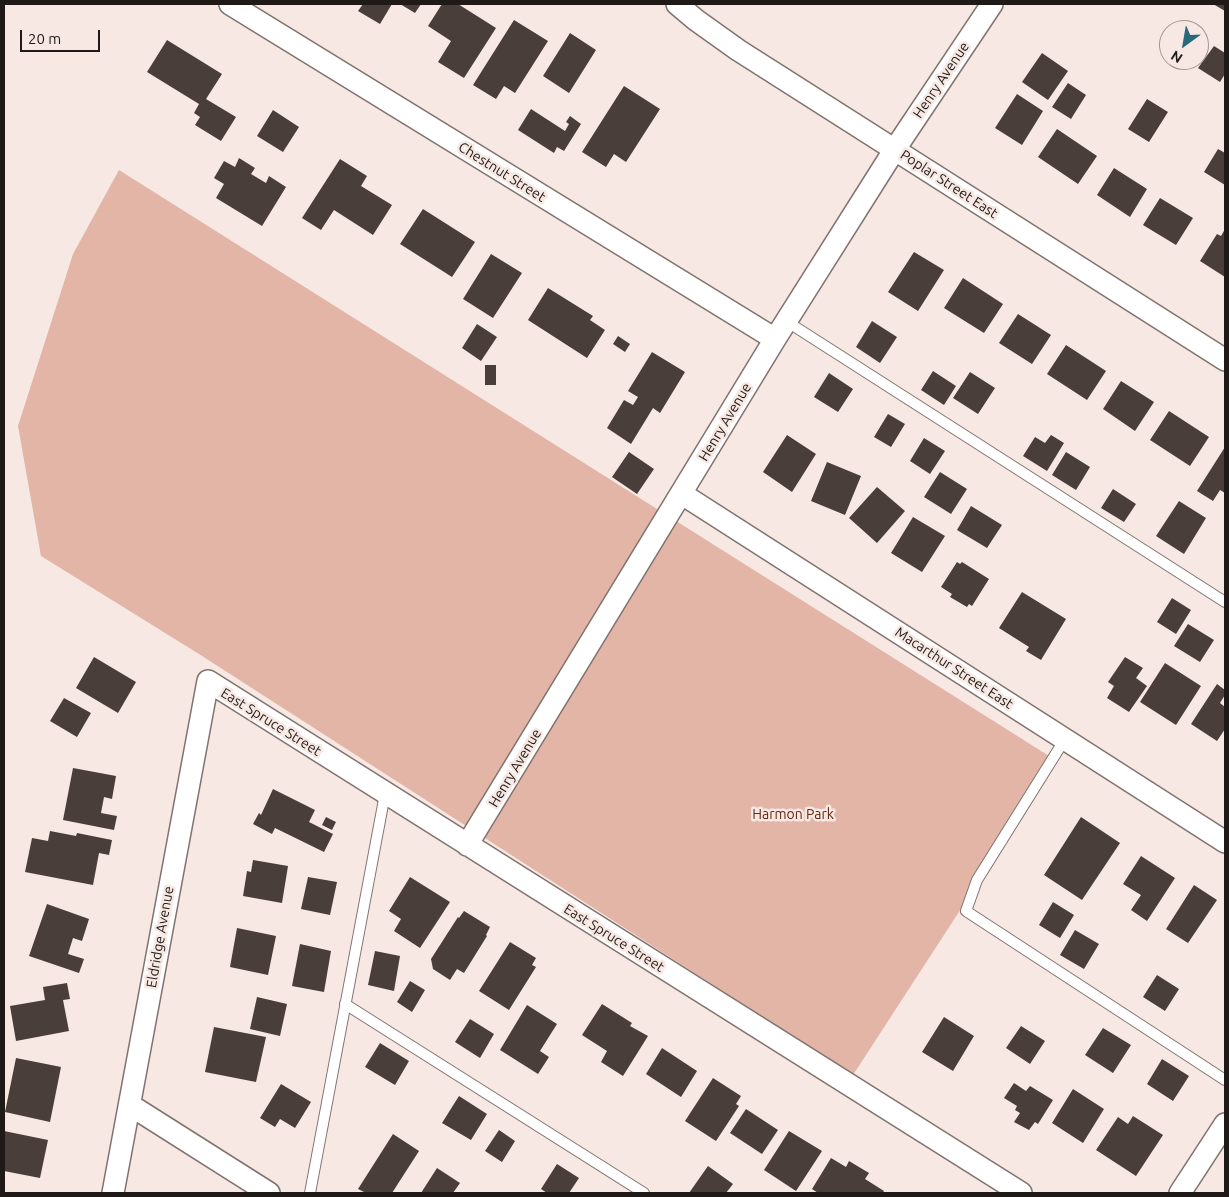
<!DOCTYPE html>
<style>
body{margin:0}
#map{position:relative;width:1229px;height:1197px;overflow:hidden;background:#f7e8e3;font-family:Ubuntu,sans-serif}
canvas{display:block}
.frame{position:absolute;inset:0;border:5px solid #1f1a18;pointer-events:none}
.north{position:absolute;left:1159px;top:20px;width:50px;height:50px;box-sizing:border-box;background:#f7e8e3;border:1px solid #a19692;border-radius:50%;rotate:212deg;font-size:14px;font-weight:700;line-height:20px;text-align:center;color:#1f1a18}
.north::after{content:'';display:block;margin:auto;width:18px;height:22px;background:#276a7c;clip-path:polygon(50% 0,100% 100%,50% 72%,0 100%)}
.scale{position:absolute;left:20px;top:30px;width:80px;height:22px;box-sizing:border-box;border:2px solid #1f1a18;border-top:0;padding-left:6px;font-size:15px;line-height:18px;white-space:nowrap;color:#1f1a18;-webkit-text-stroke:4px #f7e8e3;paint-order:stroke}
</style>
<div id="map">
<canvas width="1229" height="1197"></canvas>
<div class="frame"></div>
<div class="north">N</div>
<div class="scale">20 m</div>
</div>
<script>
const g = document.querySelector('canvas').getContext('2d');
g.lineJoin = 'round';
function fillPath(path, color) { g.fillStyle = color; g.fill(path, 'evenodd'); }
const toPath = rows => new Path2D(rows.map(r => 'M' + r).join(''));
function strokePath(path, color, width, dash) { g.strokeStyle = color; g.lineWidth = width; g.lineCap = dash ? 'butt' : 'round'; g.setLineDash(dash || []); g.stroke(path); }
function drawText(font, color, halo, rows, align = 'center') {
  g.font = font + ' Ubuntu,sans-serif'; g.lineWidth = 5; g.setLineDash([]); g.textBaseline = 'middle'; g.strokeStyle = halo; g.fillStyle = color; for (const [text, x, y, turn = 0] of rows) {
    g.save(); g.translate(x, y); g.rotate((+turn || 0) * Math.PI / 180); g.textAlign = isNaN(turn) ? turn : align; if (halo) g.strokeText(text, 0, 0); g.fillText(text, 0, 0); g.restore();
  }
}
const green = toPath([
 [119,170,1057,761,853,1075,199,654,41,556,18,426,73,254]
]);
const building = toPath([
 [363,4,392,4,380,24,358,11],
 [400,4,421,4,415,13],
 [442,4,458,4,496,28,464,78,438,62,451,41,428,26],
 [1213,4,1225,4,1225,11],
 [514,20,548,41,515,93,504,86,496,99,473,85],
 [570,33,596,50,569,93,543,76],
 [167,40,222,74,206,99,236,117,221,141,195,125,200,117,194,113,199,104,147,72],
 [1214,46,1225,53,1225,74,1220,82,1198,68],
 [1042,53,1068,71,1048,100,1022,82],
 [1068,83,1086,95,1071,119,1052,107],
 [624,86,660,109,626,162,614,154,606,167,582,152],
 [1017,94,1043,111,1022,145,995,128],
 [1147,99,1168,112,1149,142,1128,129],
 [531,109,565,131,569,124,566,122,570,116,581,124,564,151,557,147,554,153,518,130],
 [273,110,299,127,283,152,257,136],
 [1057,129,1097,156,1078,184,1038,157],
 [1218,149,1225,153,1225,185,1204,172],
 [239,158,255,168,251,174,266,183,269,176,286,187,262,226,216,198,224,184,214,178,224,161,235,167],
 [340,159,367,176,361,186,392,205,373,235,334,210,321,230,302,218],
 [1114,168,1147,189,1130,217,1097,195],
 [1160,198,1193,218,1176,245,1143,225],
 [423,209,475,242,452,277,400,244],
 [1225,229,1225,277,1200,261,1217,234,1221,236],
 [914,252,944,270,918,311,888,292],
 [491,254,522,273,493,318,463,299],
 [963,278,1003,304,984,333,944,308],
 [548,288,593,316,590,320,605,330,587,358,528,320],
 [1018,314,1051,335,1032,364,999,343],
 [872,321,897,337,880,363,856,347],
 [477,324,497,337,481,361,462,348],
 [618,336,630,344,625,352,613,344],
 [1066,345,1106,371,1087,400,1047,374],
 [652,352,685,372,660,413,653,408,631,444,607,428,624,400,633,405,638,397,628,391],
 [485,365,496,365,496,385,485,385],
 [933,371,956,386,944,405,921,390],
 [970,372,995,388,978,414,953,398],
 [829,373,853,389,838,412,814,397],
 [1121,381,1154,402,1135,431,1103,409],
 [1169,411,1209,437,1190,466,1150,440],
 [888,414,905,424,891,447,874,437],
 [787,435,816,454,792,492,763,472],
 [1051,435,1064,443,1047,471,1023,456,1035,437,1045,443],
 [924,438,945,451,930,474,910,461],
 [1225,447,1225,493,1220,490,1213,501,1197,491],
 [629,452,654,469,637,494,612,477],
 [1066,452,1090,467,1076,490,1052,475],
 [827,462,861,476,845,515,811,501],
 [940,472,967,489,951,514,924,497],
 [877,487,905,511,877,543,849,518],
 [1113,489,1136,504,1124,522,1101,508],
 [1179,501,1206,518,1184,554,1156,536],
 [971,506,1002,525,987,548,957,530],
 [913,517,945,536,922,572,891,553],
 [957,562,960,564,962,562,989,579,972,606,969,604,967,607,950,597,952,594,941,587],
 [1022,592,1066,619,1041,660,1026,651,1029,647,999,628],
 [1172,598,1191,610,1176,634,1157,622],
 [1188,624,1214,640,1200,662,1174,646],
 [94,657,136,682,118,713,76,688],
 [1125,657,1143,668,1136,678,1147,686,1129,712,1107,698,1114,686,1108,682],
 [1165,663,1201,686,1176,725,1140,702],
 [1217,684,1225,690,1225,695,1220,703,1225,707,1225,729,1217,741,1191,724],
 [64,698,91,713,77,737,50,721],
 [73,768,116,776,112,799,104,797,101,813,117,816,114,830,63,820],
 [273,789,315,810,309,822,333,834,324,852,275,828,272,834,253,824,259,813,261,815],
 [326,817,336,822,332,830,322,825],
 [1081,817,1120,843,1082,900,1044,875],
 [50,831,76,836,77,833,112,840,109,855,99,853,93,885,25,872,32,838,48,841],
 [1141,856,1175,878,1147,921,1131,910,1141,895,1123,884],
 [253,860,288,866,282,903,243,896,247,871,251,872],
 [308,877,337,882,330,915,301,909],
 [410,877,450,902,420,948,394,931,401,919,389,911],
 [1194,885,1217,900,1188,943,1166,929],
 [1053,902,1074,915,1060,938,1039,925],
 [47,904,89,919,82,941,73,938,68,954,84,959,79,973,29,956],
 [464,911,490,927,486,935,487,936,464,973,457,969,450,980,433,969,431,959,458,917,459,918],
 [237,928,276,936,268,975,230,967],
 [1075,930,1099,944,1084,969,1060,955],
 [510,942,536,958,532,965,536,967,509,1010,479,991],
 [300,944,331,951,324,992,292,986],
 [375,951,400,956,394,991,368,985],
 [1157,975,1179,989,1165,1011,1143,997],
 [410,981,425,990,412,1012,397,1002],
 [67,983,70,999,63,1000,69,1031,16,1041,10,1006,45,1000,43,987],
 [257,997,287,1004,280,1036,250,1029],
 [602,1004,632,1023,630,1026,648,1036,623,1076,601,1062,607,1051,582,1035],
 [527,1005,557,1024,540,1051,549,1057,538,1074,500,1050],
 [944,1017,974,1036,953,1071,922,1052],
 [470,1019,494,1034,480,1058,455,1042],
 [1021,1026,1045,1041,1030,1064,1006,1048],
 [214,1027,266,1037,256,1082,205,1072],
 [1103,1028,1131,1045,1113,1073,1085,1055],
 [380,1043,409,1061,395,1085,365,1067],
 [662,1048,697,1071,681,1097,646,1074],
 [16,1058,61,1067,50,1122,5,1112],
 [1162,1059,1189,1076,1173,1101,1147,1084],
 [713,1078,741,1096,736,1104,739,1106,716,1141,685,1121],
 [1014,1083,1026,1091,1030,1086,1053,1100,1038,1124,1035,1122,1029,1130,1014,1122,1020,1113,1015,1110,1017,1106,1004,1098],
 [281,1084,311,1102,295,1128,280,1119,275,1127,260,1118],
 [1073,1089,1104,1109,1083,1143,1052,1123],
 [459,1096,487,1114,471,1140,442,1123],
 [746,1109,778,1130,762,1154,730,1133],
 [1133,1116,1163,1135,1136,1176,1096,1150,1118,1117,1128,1124],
 [499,1130,515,1141,502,1162,485,1151],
 [4,1131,48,1140,40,1178,4,1171],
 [789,1131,822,1151,796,1191,764,1170],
 [393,1134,419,1151,392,1193,366,1193,358,1189],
 [831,1158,846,1167,849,1161,869,1173,865,1179,884,1191,883,1193,818,1193,812,1189],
 [557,1164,579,1178,569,1193,547,1193,541,1189],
 [708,1166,733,1184,726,1193,689,1193],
 [437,1168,460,1183,453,1193,421,1193]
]);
const service = toPath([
 [786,321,1225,602],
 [1065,739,977,880,966,911,1225,1080],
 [345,1004,644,1193],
 [310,1193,385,794]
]);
const minor = toPath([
 [230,4,775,339],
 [677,4,696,20,738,50,1225,360],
 [682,494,1225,842],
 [467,845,775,339,895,149,992,4],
 [130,1105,269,1193],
 [113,1193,208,681,1021,1193],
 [1180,1193,1225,1124]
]);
const streetNames = [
 ["Henry Avenue",941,80,-56],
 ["Chestnut Street",502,172,32],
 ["Poplar Street East",949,184,33],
 ["Henry Avenue",725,422,-59],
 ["Macarthur Street East",954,668,33],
 ["East Spruce Street",271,722,32],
 ["Henry Avenue",515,768,-59],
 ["Eldridge Avenue",160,937,-80],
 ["East Spruce Street",614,938,32]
];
const parkNames = [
 ["Harmon Park",793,814]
];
fillPath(green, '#e2b5a6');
fillPath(building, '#493e3a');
strokePath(service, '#80736f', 12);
strokePath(minor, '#80736f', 24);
strokePath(service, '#fff', 10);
strokePath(minor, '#fff', 21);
drawText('14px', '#1f1a18', '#f7e8e3', streetNames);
drawText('14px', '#662813', '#f7e8e3', parkNames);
</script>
